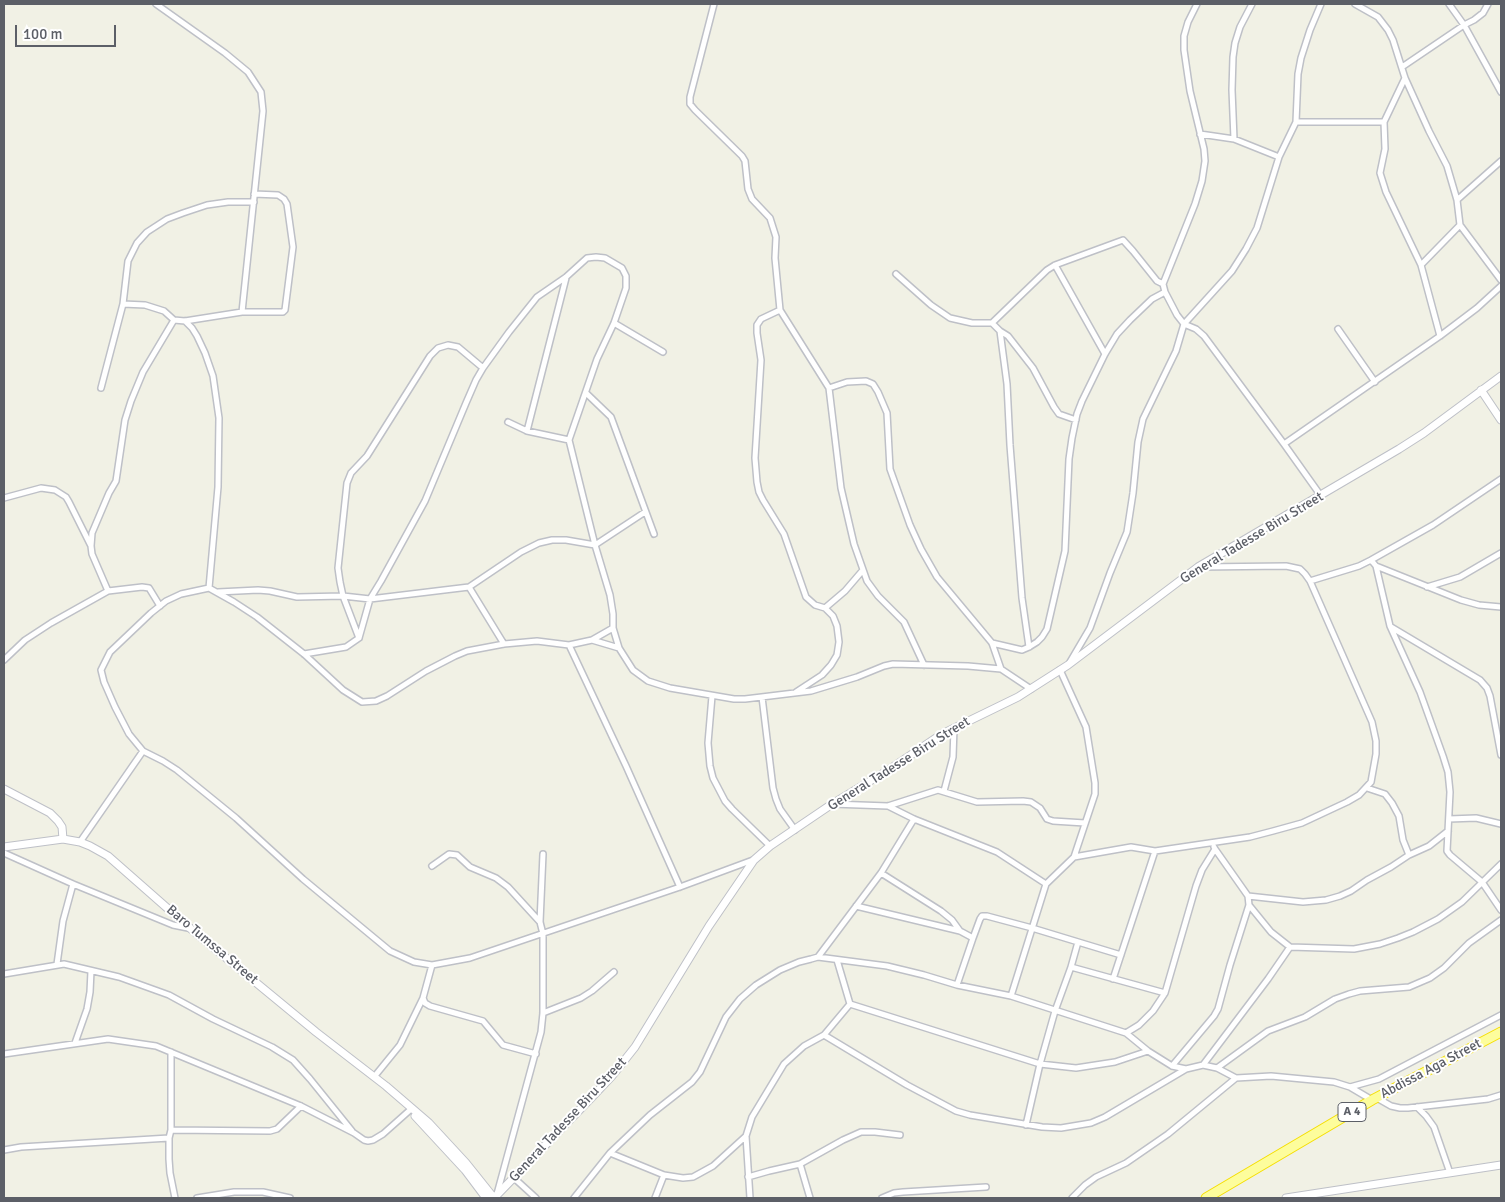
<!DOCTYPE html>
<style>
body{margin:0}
#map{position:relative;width:1505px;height:1202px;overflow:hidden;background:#f1f1e5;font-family:Signika,sans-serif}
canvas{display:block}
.frame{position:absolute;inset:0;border:5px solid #5c5f67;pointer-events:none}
.scale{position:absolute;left:15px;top:25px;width:101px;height:22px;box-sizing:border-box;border:2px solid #5c5f67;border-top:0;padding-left:6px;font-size:15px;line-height:18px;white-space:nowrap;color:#5c5f67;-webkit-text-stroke:4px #fff;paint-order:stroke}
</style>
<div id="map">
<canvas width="1505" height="1202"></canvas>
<div class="frame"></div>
<div class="scale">100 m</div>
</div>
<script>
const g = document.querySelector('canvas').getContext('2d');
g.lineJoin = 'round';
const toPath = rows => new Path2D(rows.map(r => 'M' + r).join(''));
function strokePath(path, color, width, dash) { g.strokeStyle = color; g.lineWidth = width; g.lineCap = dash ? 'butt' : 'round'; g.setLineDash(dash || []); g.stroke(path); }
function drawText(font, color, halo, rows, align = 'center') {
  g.font = font + ' Signika,sans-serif'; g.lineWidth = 4; g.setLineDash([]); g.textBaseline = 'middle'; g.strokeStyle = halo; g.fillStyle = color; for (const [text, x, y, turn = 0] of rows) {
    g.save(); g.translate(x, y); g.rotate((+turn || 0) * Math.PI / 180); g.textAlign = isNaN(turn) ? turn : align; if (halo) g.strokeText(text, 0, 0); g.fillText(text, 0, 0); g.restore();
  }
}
const minor = toPath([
 [156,4,225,53,248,72,261,92,263,111,242,312],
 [714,4,690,97,690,104,695,110,742,156,745,161,748,189,752,199,770,218,776,237,775,258,780,310,829,388,841,488,854,544,867,581,878,596,904,622,924,665],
 [1197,4,1188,22,1184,36,1184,50,1190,91,1204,149,1205,161,1202,181,1195,204,1163,284,1165,292,1177,315,1184,324,1196,329,1204,336,1284,444,1321,496],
 [1355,4,1378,17,1388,30,1393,40,1405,78,1429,131,1447,166,1457,200,1460,225,1501,280],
 [1449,4,1464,25,1501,92],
 [1402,67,1464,25,1474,20,1483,13,1488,4],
 [1405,78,1384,122,1385,149,1380,173,1386,192,1421,265,1440,336],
 [1296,122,1384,122],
 [1200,134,1234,139,1279,157],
 [1234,139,1232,90,1233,57,1235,43,1240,27,1252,4],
 [1457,200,1501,161],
 [1055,265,1105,354],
 [1421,265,1460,225],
 [896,274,931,305,950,318,972,323,992,323,1000,331,1007,384,1010,445,1022,598,1029,647],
 [123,304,145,305,164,311,174,320,185,321,242,312,283,312,285,310,293,247,287,204,284,199,278,195,254,194],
 [780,310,761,319,757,325,757,333,761,360,755,458,757,482,759,492,763,500,784,534,806,597,815,605,825,608,833,616,837,626,839,642,837,655,831,665,822,675,796,692],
 [185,321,192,328,197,336,205,353,213,376,219,418,218,487,209,588],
 [614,323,663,352],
 [992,323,1047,270,1055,265,1123,240,1133,251,1157,281,1163,284],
 [1338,329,1375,382],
 [1000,331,1008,336,1033,368,1054,407,1059,414,1076,420],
 [101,388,123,304,128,261,137,243,147,232,167,219,183,213,207,205,228,202,254,202],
 [829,388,847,382,866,381,873,384,878,392,887,413,890,469,910,525,921,549,937,577,992,643,1001,669],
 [586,393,611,417,654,534],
 [508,422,527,431,569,440],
 [527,431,566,278],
 [1284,444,1440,336,1477,308,1501,286],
 [4,498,41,488,55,490,66,497,69,502,91,546],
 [1371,560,1376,566,1390,626,1420,692,1443,756,1448,772,1450,792,1447,851,1450,855,1482,882,1501,910],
 [1376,566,1461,600,1479,605,1501,607],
 [1310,581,1359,566,1371,560,1433,525,1501,479],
 [469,587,504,644],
 [1427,587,1460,577,1501,553],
 [108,591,92,554,91,546,92,533,109,493,116,481,125,420,131,401,143,372,174,320],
 [218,592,258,590,270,591,297,597,343,596,370,599,469,587,521,552,539,543,552,540,566,540,595,545,645,512],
 [825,608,845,591,863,570],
 [1391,627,1480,680,1487,688,1490,696,1501,755],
 [613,628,592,640,569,645,537,641,504,644,467,651,455,656,426,671,387,696,376,701,362,702,343,690,304,654,257,617,234,602,209,588,181,594,166,601,151,613,110,652,101,670,104,682,115,707,129,734,143,751,163,761,177,770,236,818,303,879,390,951,414,962,432,965,470,958,680,887,753,860],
 [359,638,343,596,340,582,338,568,347,483,351,473,367,456,430,356,438,348,448,345,458,347,483,368],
 [592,640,619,648],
 [992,643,1022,650,1029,647,1037,642,1042,637,1047,629,1065,551,1069,459,1072,438,1077,414,1082,401,1105,354,1117,334,1130,320,1152,299,1165,292],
 [569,645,626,766,680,887],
 [304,654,346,647,359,638,370,599,381,581,425,501,466,403,476,380,483,368,509,332,537,297,566,277,587,258,596,257,605,258,622,268,626,276,626,288,614,323,597,359,569,440,595,545,610,595,613,614,613,628,619,648,633,670,648,681,670,688,734,699,745,699,811,691,857,677,884,666,893,664,968,666,1001,669,1031,689],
 [4,660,25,640,51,623,108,591,142,587,149,588,160,606],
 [1070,662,1090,628,1110,573,1127,532,1133,493,1138,442,1143,419,1176,351,1184,324,1232,271,1246,249,1257,228,1279,157,1296,122,1298,74,1301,58,1310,30,1321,4],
 [712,696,708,743,710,766,713,778,725,801,732,809,770,846],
 [762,697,773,788,776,799,780,809,795,830],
 [1367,788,1385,794,1392,803,1399,816,1403,840,1409,855],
 [944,791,953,757,954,728],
 [832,804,888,806,938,790,977,802,1023,801,1031,802,1040,808,1047,819,1053,821,1085,823],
 [888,806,914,819,997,852,1046,884],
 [1449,819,1476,818,1501,824],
 [80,842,143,751],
 [4,853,73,884,173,925,188,928],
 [1074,857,1131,847,1155,851,1250,837,1273,831,1302,823,1347,802,1359,795,1371,782,1376,754,1376,741,1372,722,1310,581,1305,574,1300,569,1286,566,1201,567],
 [432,866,449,854,457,855,470,867,496,878,508,887,540,922],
 [881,873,941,911,952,920,960,931],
 [1248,896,1303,902,1326,900,1340,896,1351,891,1367,880,1391,867,1409,855,1429,846,1448,831],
 [1249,905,1271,932,1290,947,1354,949,1380,944,1398,938,1413,932,1438,919,1462,902,1501,864],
 [856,906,960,931,973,938],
 [818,957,881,873,914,819],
 [57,964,63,921,73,884],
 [432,965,423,998,425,1003,430,1006,483,1021,503,1045,536,1054],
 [1071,967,1078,942],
 [4,974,64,964,119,977,169,995,213,1019,272,1047,293,1060,310,1079,352,1131],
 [1113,979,1155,851],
 [957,985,973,938,980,919,982,916,987,916,1032,928,1121,955],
 [1011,996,1046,884,1074,857,1095,794,1095,783,1086,727,1060,670],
 [850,1004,1040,1064,1076,1068,1115,1062,1148,1051],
 [543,1013,581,998,592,991,614,972],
 [1126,1033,1139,1025,1153,1011,1165,993,1196,886,1202,870,1215,849,1214,847],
 [824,1035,907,1085,956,1111,970,1115,1042,1127,1061,1128,1091,1123,1105,1117,1186,1069,1203,1065,1217,1068,1236,1078,1271,1076,1334,1082,1350,1087,1372,1100],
 [75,1043,87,1009,90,992,91,971],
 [171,1052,171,1130,169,1138,169,1159,170,1173,175,1198],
 [4,1054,108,1039,156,1046,301,1106,354,1133,364,1140,368,1141,373,1140,383,1134,410,1110],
 [1203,1065,1268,979,1290,947],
 [1172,1066,1214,1016,1218,1009,1230,965,1249,905,1248,896,1215,849],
 [1217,1068,1268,1031,1305,1017,1335,999,1349,994,1360,991,1409,987,1430,978,1444,968,1469,943,1501,920],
 [374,1077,400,1045,423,998],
 [1350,1087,1379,1079,1501,1015],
 [1377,1098,1391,1106,1400,1108,1408,1108,1488,1099,1501,1095],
 [1417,1107,1426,1116,1434,1127,1450,1173],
 [1026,1125,1040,1064,1055,1011,1071,967,1165,993],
 [171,1130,270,1131,277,1129,301,1106],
 [4,1150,21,1147,169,1138],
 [610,1153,664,1175,683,1178,693,1177,713,1166,746,1136],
 [800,1164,810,1198],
 [748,1177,769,1171,800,1164,843,1140,861,1132,875,1132,900,1135],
 [514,1178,536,1198],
 [497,1194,541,1032,543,1013,543,934,540,922,543,854],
 [197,1198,234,1192,263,1192,290,1198],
 [574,1198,610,1153,650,1115,692,1082,700,1072,726,1017,740,999,756,985,780,970,799,962,811,959,818,957,887,966,924,975,957,985,1011,996,1126,1033,1148,1051,1172,1066,1186,1069],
 [655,1198,664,1175],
 [750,1198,746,1136,752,1117,784,1064,804,1046,824,1035,850,1004,837,960],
 [882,1198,894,1193,903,1192,986,1187],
 [1072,1198,1085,1185,1096,1177,1126,1163,1168,1134,1236,1078]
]);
const tertiary = toPath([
 [1481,390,1501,420],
 [4,789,50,813,58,821,62,827,63,839],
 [4,847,63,839,80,842,90,846,108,856,191,929,316,1032,386,1086,429,1123,466,1163,494,1198,593,1096,612,1076,635,1047,709,926,754,860,770,846,832,804,890,769,942,734,1018,697,1068,665,1198,567,1399,449,1424,433,1501,376],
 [415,1116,465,1170,486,1198],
 [1286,1198,1501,1165]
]);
const trunk = toPath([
 [1206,1198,1372,1100,1501,1032]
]);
const shields = [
 [1352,1112,28]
];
const shieldNames = [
 ["A 4",1352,1112]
];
const streetNames = [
 ["General Tadesse Biru Street",1252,538,-31],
 ["General Tadesse Biru Street",899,764,-32],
 ["Baro Tumssa Street",212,945,40],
 ["Abdissa Aga Street",1431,1069,-28],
 ["General Tadesse Biru Street",568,1120,-47]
];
strokePath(minor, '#bec0c7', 8);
strokePath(tertiary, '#bec0c7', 9);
strokePath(trunk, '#f5de00', 11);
strokePath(minor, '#fff', 5);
strokePath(tertiary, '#fff', 7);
strokePath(trunk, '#fdfd9c', 9);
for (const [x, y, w] of shields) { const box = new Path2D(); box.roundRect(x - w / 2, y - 9.5, w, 19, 4); g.fillStyle = '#fff'; g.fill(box); strokePath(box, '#5c5f67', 1); }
drawText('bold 12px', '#5c5f67', null, shieldNames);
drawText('14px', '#5c5f67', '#fff', streetNames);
</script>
